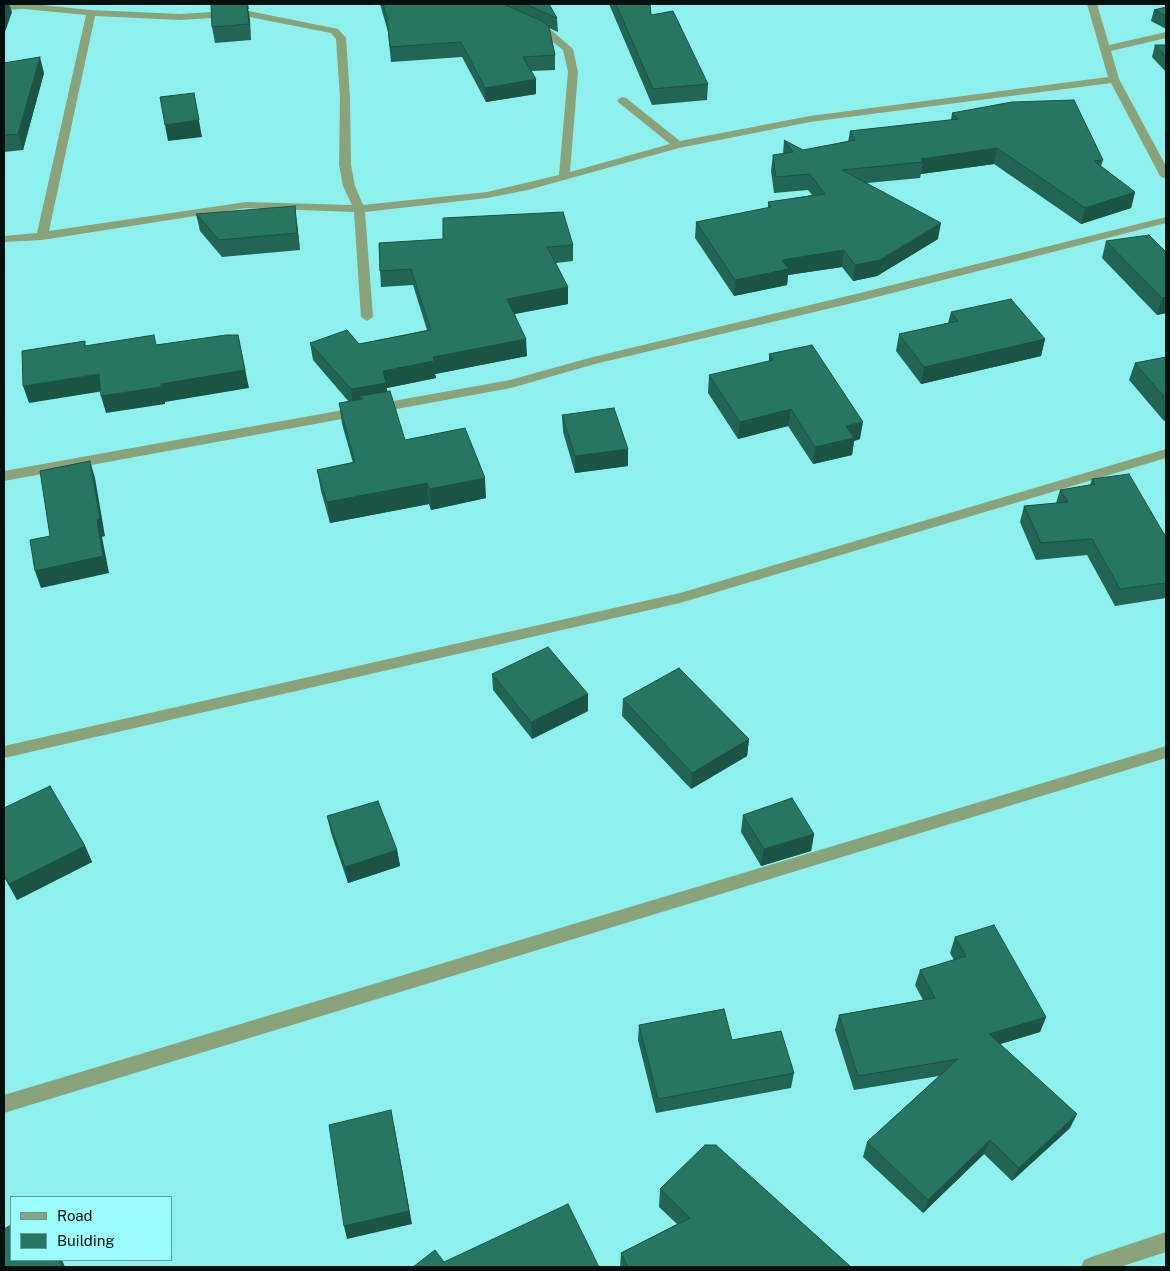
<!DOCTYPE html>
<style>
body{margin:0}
#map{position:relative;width:1170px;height:1271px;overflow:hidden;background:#8ef0ed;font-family:"Public Sans",sans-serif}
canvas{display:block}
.frame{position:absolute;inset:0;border:5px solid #00100f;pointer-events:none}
.legend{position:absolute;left:10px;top:1196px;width:162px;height:65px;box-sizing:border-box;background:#9bfdfb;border:1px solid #5d9e9d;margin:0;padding:6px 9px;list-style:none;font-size:15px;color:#00100f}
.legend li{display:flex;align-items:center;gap:10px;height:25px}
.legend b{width:25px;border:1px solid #5d9e9d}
</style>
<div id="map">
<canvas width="1170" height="1271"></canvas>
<div class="frame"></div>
<ul class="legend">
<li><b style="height:6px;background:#8aa37a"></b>Road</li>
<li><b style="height:14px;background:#277662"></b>Building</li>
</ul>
</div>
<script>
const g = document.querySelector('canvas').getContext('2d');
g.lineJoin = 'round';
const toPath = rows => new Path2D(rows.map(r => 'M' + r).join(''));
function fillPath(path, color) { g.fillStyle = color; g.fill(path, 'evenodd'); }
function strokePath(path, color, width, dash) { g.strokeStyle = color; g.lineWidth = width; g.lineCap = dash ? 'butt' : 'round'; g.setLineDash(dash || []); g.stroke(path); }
const minor = toPath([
 [4,4,31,4,91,10,180,14,244,10,338,29,346,38,350,98,351,165,355,186,363,205,487,192,559,175,568,72,563,50,543,34,528,28,528,24,536,24,551,30,573,49,578,72,570,172,670,144,618,102,617,100,622,97,626,98,680,141,810,116,1108,77,1087,4,1097,4,1109,45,1166,32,1166,38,1111,51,1119,79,1166,166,1166,179,1160,176,1111,83,810,122,679,148,528,190,487,198,365,212,373,317,367,321,361,317,354,212,246,208,42,240,4,242,4,236,37,233,86,15,24,9,4,10,4,4],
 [95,16,180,20,244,16,331,33,336,39,340,98,339,165,343,186,352,205,246,202,49,231,95,16],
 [1166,217,1166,223,861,301,595,364,511,388,4,481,4,471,510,380,593,357,860,293,1166,217],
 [1166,449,1166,458,680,603,4,758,4,746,680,593,1166,449],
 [1166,746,1166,758,4,1113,4,1095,1166,746],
 [1166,1232,1166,1252,1120,1267,1081,1267,1084,1260,1091,1257,1166,1232]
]);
const wall = toPath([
 [211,4,248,4,249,9,248,9,251,40,215,43,212,27],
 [380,4,549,4,557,18,558,32,549,28,555,55,555,70,531,71,536,94,486,102,462,57,391,62,388,32],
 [609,4,650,4,651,15,708,84,707,100,652,105],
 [1166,7,1166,29,1151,21,1154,10],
 [1155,45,1166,45,1166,72,1152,57],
 [4,63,44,73,23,150,4,152],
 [952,113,1103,160,1101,166,1135,192,1131,208,1081,224,994,164,921,174,920,178,867,183,938,239,877,276,853,281,842,267,788,275,787,285,734,296,695,238,696,222,768,208,768,202,812,195,808,190,774,193,771,171,773,155,783,154,784,140,803,150,848,142,850,131,951,120],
 [196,214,297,223,300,250,222,257,200,231],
 [1106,241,1166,252,1166,313,1157,315,1102,258],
 [379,243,573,245,573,261,556,263,568,287,568,304,515,314,527,356,435,374,436,378,387,388,387,391,405,440,486,498,431,510,429,504,330,523,321,491,317,470,353,463,342,424,339,403,349,402,313,360,310,343,359,344,427,330,413,285,381,287,380,271],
 [951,312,1045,339,1041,356,921,384,896,351,899,334,948,323],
 [769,354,860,439,854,441,852,455,813,464,788,426,738,439,708,393,709,375,769,361],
 [1166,357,1166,420,1164,421,1129,380,1135,363],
 [562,415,628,466,575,473,563,432],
 [1092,479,1164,534,1166,534,1166,598,1115,606,1087,555,1036,560,1020,522,1024,506,1056,503,1060,490,1090,485],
 [492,674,588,694,588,711,532,739,493,690],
 [623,699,749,739,747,756,691,789,622,716],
 [4,808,85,846,92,862,17,900,4,877],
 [743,815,814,834,811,851,761,866,741,832],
 [327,816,397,850,400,866,348,883,331,833],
 [955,937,1046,1017,1040,1032,1000,1044,1070,1128,1012,1181,984,1154,923,1213,863,1157,867,1142,939,1076,854,1090,835,1030,839,1015,923,1000,915,985,920,970,954,960,950,953],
 [639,1025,732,1040,794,1073,791,1088,656,1113,638,1040],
 [660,1189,851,1267,620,1267,621,1253,677,1224,659,1207]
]);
const shadedWall = toPath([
 [5,4,9,4,12,12,4,35,4,7],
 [247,4,250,19,251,40,249,24],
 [40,57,44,73,23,150,18,134],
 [536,79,536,94,486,102,485,88],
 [194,93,202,137,168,141,165,125],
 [997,148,994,164,921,174,923,162,921,159],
 [1135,192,1131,208,1081,224,1085,208],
 [295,206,297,223,300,250,297,233],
 [941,223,938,239,877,276,853,281,855,265],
 [844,250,842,267,788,275,787,285,734,296,735,280,782,260],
 [568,287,568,304,508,315,507,299],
 [1166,297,1166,313,1157,315,1162,298],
 [238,335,249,388,165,402,165,404,106,413,101,396,161,384],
 [526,339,527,356,435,374,436,378,387,388,388,400,363,399,360,396,361,405,353,406,351,389,383,371,433,357],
 [1045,339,1041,356,921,384,924,367],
 [99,374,104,391,29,403,23,386],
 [791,409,788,426,738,439,740,422],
 [863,422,860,439,854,441,852,455,813,464,815,447,846,426],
 [628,449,628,466,575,473,575,456],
 [90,461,95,478,105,536,102,537,109,573,41,588,35,571,97,520],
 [485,478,486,498,431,510,429,489],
 [427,483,429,504,330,523,327,502],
 [588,694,588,711,532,739,531,722],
 [749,739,747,756,691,789,692,773],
 [814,834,811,851,761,866,764,849],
 [85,846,92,862,17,900,9,884],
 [397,850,400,866,348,883,345,867],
 [1046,1017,1040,1032,984,1049,989,1034],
 [1077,1114,1070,1128,1012,1181,1019,1168],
 [394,1125,412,1224,347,1239,344,1226],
 [990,1140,984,1154,923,1213,928,1200],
 [59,1260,62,1260,65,1267,62,1267]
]);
const building = toPath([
 [211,4,247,4,249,24,212,27,211,4],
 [383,4,503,4,542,21,549,27,555,55,523,57,536,79,485,88,461,42,390,47,387,18,383,4],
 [525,4,549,4,557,18,525,4],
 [616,4,650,4,651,15,673,11,708,84,653,89,616,4],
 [1166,7,1166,16,1154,10,1166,7],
 [1155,45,1166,45,1166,57,1155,45],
 [40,57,18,134,4,135,4,63,40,57],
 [194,93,199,120,165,125,160,97,194,93],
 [1074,100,1103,160,1094,161,1135,192,1085,208,997,148,921,159,923,162,842,170,941,223,880,260,855,265,844,250,782,260,789,269,735,280,696,222,771,207,768,202,825,194,810,174,776,177,773,155,793,152,784,140,803,150,855,140,850,131,958,119,952,113,1012,102,1074,100],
 [295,206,297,233,219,240,196,214,295,206],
 [563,212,573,245,547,247,568,287,507,299,526,339,433,357,434,361,383,371,386,383,351,389,310,343,347,330,359,344,431,330,411,269,380,271,379,243,443,239,443,218,563,212],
 [1149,235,1166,252,1166,297,1162,298,1106,241,1149,235],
 [1011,299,1045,339,924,367,899,334,958,321,951,312,1011,299],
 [154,335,156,345,226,335,238,335,245,370,161,384,161,387,101,396,99,374,23,386,22,351,85,341,85,346,154,335],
 [812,345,863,422,846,426,854,438,815,447,791,409,740,422,709,375,773,360,769,354,812,345],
 [1166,357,1166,399,1135,363,1166,357],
 [390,391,405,440,465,428,485,478,429,489,427,483,327,502,317,470,355,462,339,403,363,399,360,396,390,391],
 [614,408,628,449,575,456,562,415,614,408],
 [90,461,100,519,97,520,103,556,35,571,30,540,50,536,40,471,90,461],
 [1129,474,1164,534,1166,534,1166,583,1120,589,1092,539,1041,543,1024,506,1068,502,1060,490,1095,484,1092,479,1129,474],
 [548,647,588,694,531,722,492,674,548,647],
 [679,668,749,739,692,773,623,699,679,668],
 [50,786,85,846,9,884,4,875,4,808,50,786],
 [792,798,814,834,764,849,743,815,792,798],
 [378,801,397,850,345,867,327,816,378,801],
 [994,925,1046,1017,989,1034,1077,1114,1019,1168,990,1140,928,1200,867,1142,958,1059,858,1076,839,1015,935,998,920,970,966,956,955,937,994,925],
 [724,1009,732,1040,781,1031,794,1073,658,1099,639,1025,724,1009],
 [391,1110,409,1211,344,1226,329,1125,391,1110],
 [705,1145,716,1145,851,1267,628,1267,621,1253,690,1218,660,1189,705,1145],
 [568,1204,599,1267,413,1267,435,1250,444,1262,568,1204],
 [11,1225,11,1260,59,1260,62,1267,4,1267,4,1229,11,1225]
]);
fillPath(minor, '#8aa37a');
fillPath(wall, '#226554');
fillPath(shadedWall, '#1b5345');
fillPath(building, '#277662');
strokePath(building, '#1b5345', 1);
</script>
